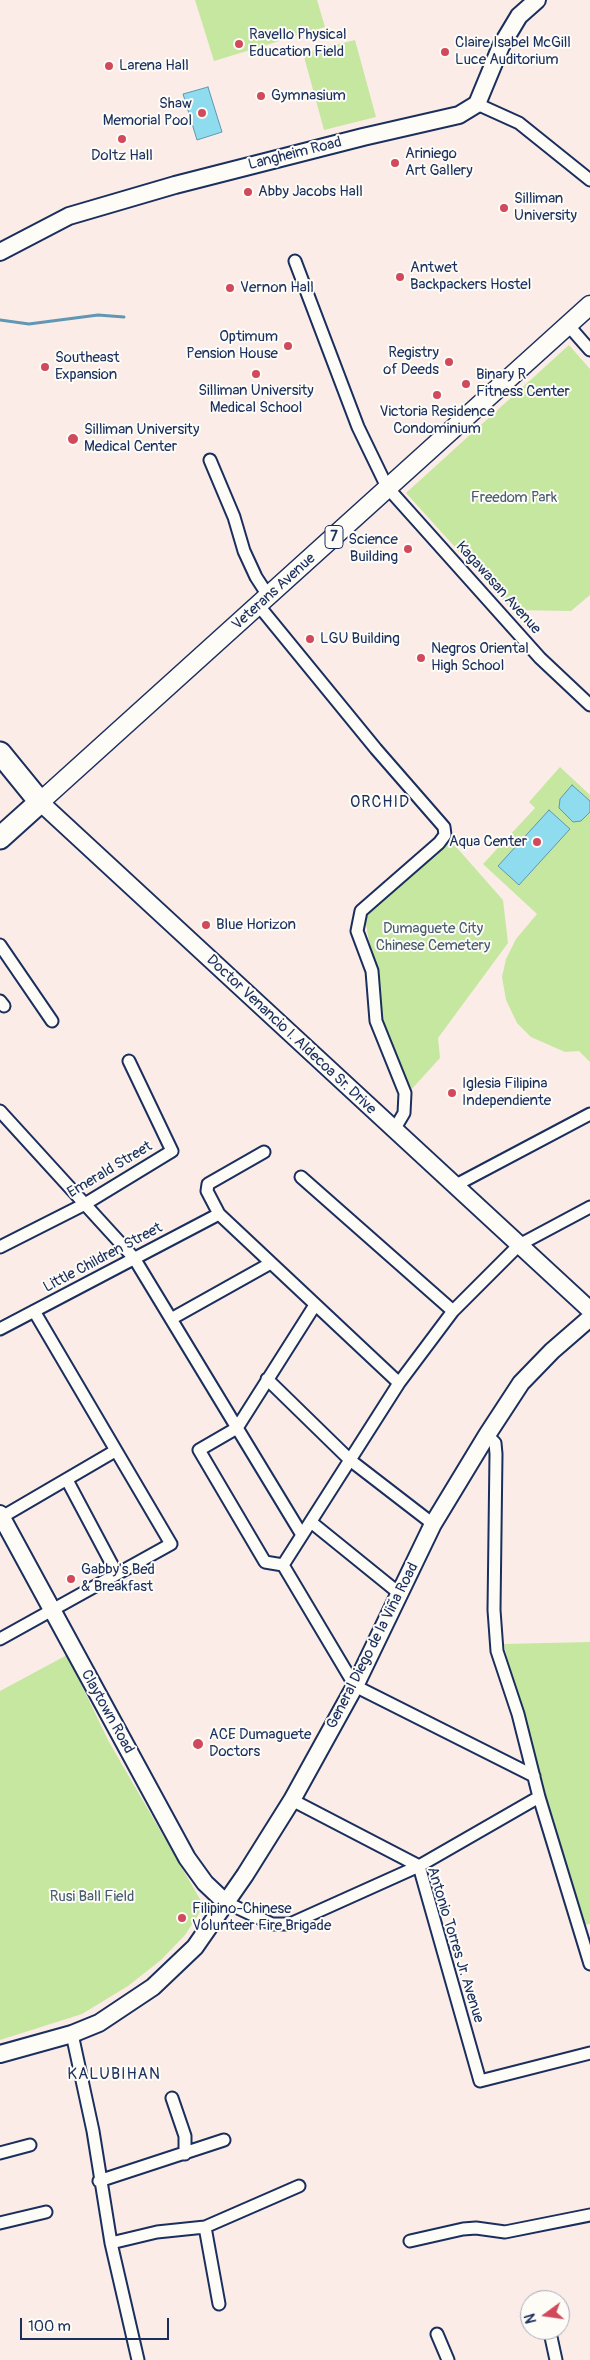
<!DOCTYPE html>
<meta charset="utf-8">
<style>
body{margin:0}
#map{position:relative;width:590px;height:2360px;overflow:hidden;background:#fcece8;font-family:Pangolin,sans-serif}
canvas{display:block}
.north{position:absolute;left:520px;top:2290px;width:50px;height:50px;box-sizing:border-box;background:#fdfcf7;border:1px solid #a3aaba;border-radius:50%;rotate:256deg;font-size:14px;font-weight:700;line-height:20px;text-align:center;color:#1b2f5e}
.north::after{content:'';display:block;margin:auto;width:18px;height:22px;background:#d1495b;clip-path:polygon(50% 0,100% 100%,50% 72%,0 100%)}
.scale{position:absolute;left:20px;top:2318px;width:149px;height:22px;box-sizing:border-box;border:2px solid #1b2f5e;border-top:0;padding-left:6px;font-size:15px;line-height:18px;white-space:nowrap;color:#1b2f5e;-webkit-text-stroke:4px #fdfcf7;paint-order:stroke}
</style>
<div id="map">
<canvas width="590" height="2360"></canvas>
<div class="north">N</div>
<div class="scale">100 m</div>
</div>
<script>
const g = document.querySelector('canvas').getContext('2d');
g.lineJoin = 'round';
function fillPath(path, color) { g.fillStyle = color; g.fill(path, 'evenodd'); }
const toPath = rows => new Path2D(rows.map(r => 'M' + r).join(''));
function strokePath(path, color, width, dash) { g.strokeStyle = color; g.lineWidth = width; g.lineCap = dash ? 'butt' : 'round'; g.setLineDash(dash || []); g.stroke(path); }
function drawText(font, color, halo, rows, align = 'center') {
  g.font = font + ' Pangolin,sans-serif'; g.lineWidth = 4; g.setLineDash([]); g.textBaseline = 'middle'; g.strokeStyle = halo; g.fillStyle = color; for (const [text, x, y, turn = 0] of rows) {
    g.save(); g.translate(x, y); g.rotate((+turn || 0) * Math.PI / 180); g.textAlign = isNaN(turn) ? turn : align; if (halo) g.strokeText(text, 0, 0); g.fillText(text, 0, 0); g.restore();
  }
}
const green = toPath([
 [195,0,317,0,325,27,214,61],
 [355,40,376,117,324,130,303,53],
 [569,345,590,369,590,595,571,611,512,610,406,493],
 [560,767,590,795,590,1062,579,1051,565,1052,531,1037,517,1023,506,1000,502,977,506,959,516,939,537,914,483,864,535,808,529,802],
 [450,840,503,900,508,943,438,1038,440,1058,410,1091,378,1015,377,986,364,913],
 [590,1642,590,1924,583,1925,527,1751,504,1644],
 [67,1655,109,1742,204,1906,185,1935,161,1960,128,1986,82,2014,0,2040,0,1691]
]);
const water = toPath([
 [208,87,222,132,197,140,183,94,208,87],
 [572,785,590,801,590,812,581,821,573,822,559,808,560,799,572,785],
 [549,810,570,829,519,885,498,866,549,810]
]);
const stream = toPath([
 [0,320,29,324,98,315,124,317]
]);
const street = toPath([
 [477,104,519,123,590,180],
 [295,261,358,427,387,487,540,658,590,705],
 [568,325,590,350],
 [210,460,234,517,244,551,256,577,269,597],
 [259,606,376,749,444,827,445,835,439,843,361,911,357,931,372,971,376,1021,405,1093,404,1113,394,1130],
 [0,945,52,1021],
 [0,1001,4,1006],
 [0,1111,134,1258,302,1535],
 [264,1152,208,1184,207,1191,219,1214,399,1383],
 [301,1177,453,1311],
 [456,1185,590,1114],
 [0,1247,85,1204,172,1151,129,1061],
 [171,1319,271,1263],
 [0,1329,219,1214],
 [267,1379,350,1460,433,1524],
 [487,1435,495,1443,496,1454,494,1610,497,1651,518,1714,539,1797,590,1964],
 [67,1480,117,1574],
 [2,1517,115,1451],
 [311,1522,400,1594],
 [283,1565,399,1383,453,1311,519,1245,590,1207],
 [283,1565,355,1686,534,1776],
 [283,1565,265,1562,199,1450,237,1428,315,1305],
 [0,1639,171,1544,34,1311],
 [292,1800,419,1866,480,2081,590,2053],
 [225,1902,272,1924,290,1924,419,1866,539,1797],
 [72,2034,93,2131,111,2243,138,2360],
 [172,2098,185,2136,185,2154],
 [0,2153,30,2145],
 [99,2181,224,2140],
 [0,2223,46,2212],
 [205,2227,219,2304],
 [410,2241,463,2229,476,2228,505,2232,590,2215],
 [111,2243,157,2232,205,2227,299,2186],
 [437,2334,448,2360],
 [551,2337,556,2360]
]);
const secondary = toPath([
 [0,252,69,216,175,185,363,137,459,115,477,104,501,46,519,16,537,0],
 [40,802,590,1310],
 [0,1514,187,1858,205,1883,225,1902],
 [0,2054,72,2034,99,2023,153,1987,195,1947,245,1875,292,1800,355,1686,433,1524,487,1435,521,1383,552,1351,590,1318]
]);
const primary = toPath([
 [40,802,590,305]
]);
const highway = toPath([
 [0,753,40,802,0,838]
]);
const markers = [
 [239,44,5,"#d1495b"],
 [445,52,5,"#d1495b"],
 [109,66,5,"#d1495b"],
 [261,96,5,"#d1495b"],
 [202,113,5,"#d1495b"],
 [122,139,5,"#d1495b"],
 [395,163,5,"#d1495b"],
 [248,192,5,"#d1495b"],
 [504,208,5,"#d1495b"],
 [400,277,5,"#d1495b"],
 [230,288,5,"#d1495b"],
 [288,346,5,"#d1495b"],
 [449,362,5,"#d1495b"],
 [45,367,5,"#d1495b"],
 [256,374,5,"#d1495b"],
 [466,384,5,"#d1495b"],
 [437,395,5,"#d1495b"],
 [73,439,6,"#d1495b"],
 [408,549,5,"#d1495b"],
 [310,639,5,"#d1495b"],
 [421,658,5,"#d1495b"],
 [537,842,5,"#d1495b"],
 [206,925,5,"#d1495b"],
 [452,1093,5,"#d1495b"],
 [71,1579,5,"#d1495b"],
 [198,1744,6,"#d1495b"],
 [182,1918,5,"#d1495b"]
];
const shields = [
 [334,537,18]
];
const shieldNames = [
 ["7",334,537]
];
const poiNames = [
 ["Ravello Physical",249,35],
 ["Education Field",249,52],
 ["Claire Isabel McGill",455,43],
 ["Luce Auditorium",455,60],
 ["Larena Hall",119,66],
 ["Gymnasium",271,96],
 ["Shaw",192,104,"right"],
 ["Memorial Pool",192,121,"right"],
 ["Ariniego",405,154],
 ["Art Gallery",405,171],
 ["Doltz Hall",122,156,"center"],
 ["Abby Jacobs Hall",258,192],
 ["Silliman",514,199],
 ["University",514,216],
 ["Antwet",410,268],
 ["Backpackers Hostel",410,285],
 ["Vernon Hall",240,288],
 ["Optimum",278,337,"right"],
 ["Pension House",278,354,"right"],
 ["Registry",439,353,"right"],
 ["of Deeds",439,370,"right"],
 ["Southeast",55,358],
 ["Expansion",55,375],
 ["Binary R",476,375],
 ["Fitness Center",476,392],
 ["Silliman University",256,391,"center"],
 ["Medical School",256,408,"center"],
 ["Victoria Residence",437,412,"center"],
 ["Condominium",437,429,"center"],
 ["Silliman University",84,430],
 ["Medical Center",84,447],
 ["Science",398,540,"right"],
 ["Building",398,557,"right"],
 ["LGU Building",320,639],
 ["Negros Oriental",431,649],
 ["High School",431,666],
 ["Aqua Center",527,842,"right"],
 ["Blue Horizon",216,925],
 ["Iglesia Filipina",462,1084],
 ["Independiente",462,1101],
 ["Gabby's Bed",81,1570],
 ["& Breakfast",81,1587],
 ["ACE Dumaguete",209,1735],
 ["Doctors",209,1752],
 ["Filipino-Chinese",192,1909],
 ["Volunteer Fire Brigade",192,1926]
];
const streetNames = [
 ["Langheim Road",295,154,-14],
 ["Kagawasan Avenue",498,588,48],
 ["Veterans Avenue",274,592,-42],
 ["Doctor Venancio I. Aldecoa Sr. Drive",291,1035,43],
 ["Emerald Street",110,1170,-31],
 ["Little Children Street",103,1258,-28],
 ["General Diego de la Viña Road",373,1646,-63],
 ["Claytown Road",107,1712,61],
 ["Antonio Torres Jr. Avenue",455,1945,73]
];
const parkNames = [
 ["Freedom Park",514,498],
 ["Dumaguete City",433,929],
 ["Chinese Cemetery",433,946],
 ["Rusi Ball Field",92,1897]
];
const neighbourhoodNames = [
 ["ORCHID",380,803],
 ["KALUBIHAN",114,2075]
];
fillPath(green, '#c6e79f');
fillPath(water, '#8edced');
strokePath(water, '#6097b4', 1);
strokePath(stream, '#6097b4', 3);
strokePath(street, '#1b2f5e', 15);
strokePath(secondary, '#1b2f5e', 20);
strokePath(primary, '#1b2f5e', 21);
strokePath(highway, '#1b2f5e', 25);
strokePath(street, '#fdfcf7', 11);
strokePath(secondary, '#fdfcf7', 16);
strokePath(primary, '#fdfcf7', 18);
strokePath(highway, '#fdfcf7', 21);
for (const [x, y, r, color] of markers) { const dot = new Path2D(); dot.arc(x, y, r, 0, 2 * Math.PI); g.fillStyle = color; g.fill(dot); strokePath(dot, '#fdfcf7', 2); }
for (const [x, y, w] of shields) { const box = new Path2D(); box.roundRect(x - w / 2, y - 11.5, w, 23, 4); g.fillStyle = '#fdfcf7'; g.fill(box); strokePath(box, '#1b2f5e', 1); }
drawText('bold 14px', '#1b2f5e', null, shieldNames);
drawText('15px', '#1b2f5e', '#fdfcf7', poiNames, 'left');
drawText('15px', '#1b2f5e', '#fdfcf7', streetNames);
drawText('15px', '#465d6e', '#fdfcf7', parkNames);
g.letterSpacing = '1px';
drawText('16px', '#1b2f5e', '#fdfcf7', neighbourhoodNames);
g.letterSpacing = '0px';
</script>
